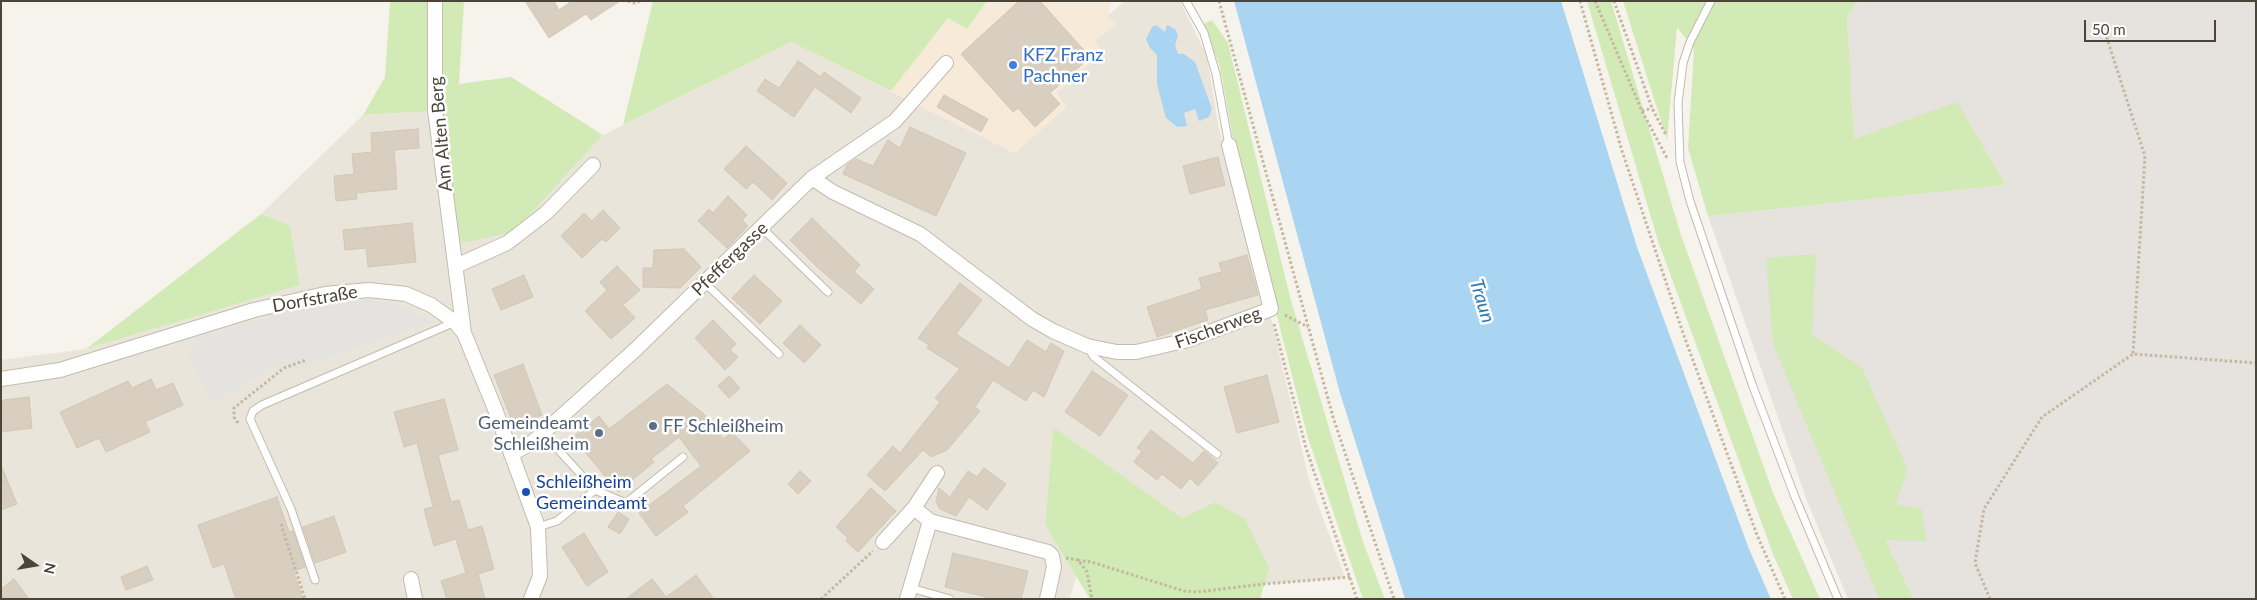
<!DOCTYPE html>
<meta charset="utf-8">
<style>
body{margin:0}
#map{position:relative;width:2257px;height:600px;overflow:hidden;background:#f6f3ec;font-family:Lato,sans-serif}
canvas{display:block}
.frame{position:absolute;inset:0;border:2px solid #4b4439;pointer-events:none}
.north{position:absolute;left:10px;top:540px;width:50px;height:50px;-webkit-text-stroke:4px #fff;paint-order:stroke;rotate:103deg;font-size:14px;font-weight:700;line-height:20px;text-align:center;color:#4b4439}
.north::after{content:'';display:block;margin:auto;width:18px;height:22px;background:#4b4439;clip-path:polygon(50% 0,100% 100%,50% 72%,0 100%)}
.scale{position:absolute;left:2084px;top:20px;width:132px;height:22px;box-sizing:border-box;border:2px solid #4b4439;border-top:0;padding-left:6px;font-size:15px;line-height:18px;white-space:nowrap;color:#4b4439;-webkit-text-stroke:4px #fff;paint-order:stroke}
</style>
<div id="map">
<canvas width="2257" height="600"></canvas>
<div class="frame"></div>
<div class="north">N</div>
<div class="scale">50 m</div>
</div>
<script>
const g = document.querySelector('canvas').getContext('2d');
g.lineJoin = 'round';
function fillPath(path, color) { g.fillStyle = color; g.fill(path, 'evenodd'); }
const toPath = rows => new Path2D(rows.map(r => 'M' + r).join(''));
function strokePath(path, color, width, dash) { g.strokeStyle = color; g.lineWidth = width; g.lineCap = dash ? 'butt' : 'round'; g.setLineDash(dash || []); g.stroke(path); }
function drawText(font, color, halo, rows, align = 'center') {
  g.font = font + ' Lato,sans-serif'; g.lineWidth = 5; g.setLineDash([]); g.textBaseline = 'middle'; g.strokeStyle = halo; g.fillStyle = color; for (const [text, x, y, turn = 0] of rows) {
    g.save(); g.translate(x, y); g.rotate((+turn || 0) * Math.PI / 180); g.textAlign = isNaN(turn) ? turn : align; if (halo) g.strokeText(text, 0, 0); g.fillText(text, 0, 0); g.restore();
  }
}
const residential = toPath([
 [1125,1,1180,1,1207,57,1218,124,1271,318,1309,480,1345,578,1264,584,1269,568,1215,502,1182,518,1053,428,1045,525,1076,576,1070,599,1,599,1,360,86,349,300,285,290,225,261,214,363,115,434,111,514,232,603,135,791,42,1015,153,1056,93,1102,52,1094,42,1107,16]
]);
const commercial = toPath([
 [987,1,1112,1,1107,16,1116,24,1094,42,1102,52,1057,93,1067,107,1015,153,891,91,948,18,967,29]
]);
const industrial = toPath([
 [1858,1,2256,1,2256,599,1848,599,1807,501,1708,216,2006,185,1957,103,1854,139,1847,17]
]);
const green = toPath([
 [390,1,464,1,459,84,511,77,603,135,514,232,450,245,434,111,363,115,385,77],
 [653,1,987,1,967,29,948,18,891,91,791,42,623,125],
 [1587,1,1611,1,1680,232,1773,493,1820,599,1793,599,1773,554,1658,241],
 [1623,1,1858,1,1847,17,1854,139,1957,102,2006,185,1708,216,1688,148,1694,50,1677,27,1667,140],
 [1212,20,1228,43,1290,297,1363,542,1385,599,1363,599,1308,438,1236,155,1220,67,1203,24],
 [261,214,290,225,300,285,86,349],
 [1816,254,1812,334,1862,368,1908,470,1895,504,1922,509,1926,541,1885,540,1913,599,1879,599,1773,344,1766,258],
 [1053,427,1182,518,1215,502,1245,519,1269,568,1260,599,1090,599,1045,525]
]);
const parking = toPath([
 [366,299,396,304,432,321,295,370,278,364,213,403,189,355,197,337,322,304]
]);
const water = toPath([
 [1234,1,1561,1,1637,247,1749,549,1771,599,1405,599,1340,393],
 [1156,25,1165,32,1167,25,1175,29,1178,36,1175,45,1178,54,1184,54,1195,62,1212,109,1209,117,1199,121,1195,109,1184,113,1187,126,1177,127,1166,118,1157,84,1157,55,1150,48,1146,39,1152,27]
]);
const building = toPath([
 [525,1,554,1,559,10,572,1,620,1,591,20,586,14,549,38,525,1],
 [1019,1,1040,1,1090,57,1050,93,1060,104,1035,127,1018,108,1013,112,961,54,1019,1],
 [798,61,821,77,824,72,861,98,851,113,815,87,794,117,757,91,765,79,779,88,798,61],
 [944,95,988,119,981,132,937,107,944,95],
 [910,127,966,153,936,216,843,174,847,165,856,159,873,166,888,140,900,148,910,127],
 [418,129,419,148,394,150,397,189,356,193,357,199,336,201,334,176,354,174,352,154,372,152,371,133,418,129],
 [746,146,787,183,772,200,753,182,746,189,724,169,746,146],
 [1218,157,1225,185,1190,194,1183,166,1218,157],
 [728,196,747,215,742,220,748,226,727,248,698,221,709,209,713,213,728,196],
 [603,210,620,228,606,242,602,239,582,258,561,236,584,213,592,221,603,210],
 [812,218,860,265,854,272,874,289,861,304,816,266,790,240,812,218],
 [412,223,416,262,368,267,366,248,345,250,343,230,412,223],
 [684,249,701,267,680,288,643,287,643,268,653,268,654,250,684,249],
 [1247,255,1258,295,1205,310,1208,320,1157,337,1147,307,1202,289,1199,278,1222,272,1219,263,1247,255],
 [617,266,640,290,623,305,635,318,611,339,585,311,607,290,600,282,617,266],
 [524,275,533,297,501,310,492,289,524,275],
 [754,275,782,301,760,324,732,298,754,275],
 [960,283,982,300,956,334,1009,368,1027,340,1046,352,1051,343,1064,351,1044,397,1033,390,1026,401,993,380,975,407,980,411,947,450,931,457,923,450,885,491,867,475,893,446,900,453,940,402,935,398,960,369,927,348,929,345,918,338,960,283],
 [713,320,736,344,730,350,738,357,725,370,695,338,713,320],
 [800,325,821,345,804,363,783,343,800,325],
 [523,364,542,415,514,426,494,375,523,364],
 [1092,371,1128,395,1100,436,1065,412,1092,371],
 [1267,375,1279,422,1237,433,1224,387,1267,375],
 [729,376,740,388,729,398,718,386,729,376],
 [151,379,156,390,173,383,183,405,145,422,150,432,106,452,99,438,77,448,60,412,128,381,132,388,151,379],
 [667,384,705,415,723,439,732,432,750,451,683,506,688,512,656,536,639,513,701,466,679,437,651,459,654,462,618,492,573,437,599,416,609,429,667,384],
 [29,397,32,428,1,432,3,400,29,397],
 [444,399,458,450,438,455,451,502,459,500,468,530,482,526,494,569,478,574,485,599,447,599,441,581,466,573,456,539,434,546,424,509,433,507,417,443,404,447,394,412,444,399],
 [1151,430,1193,463,1204,451,1218,463,1198,486,1190,478,1181,489,1162,474,1157,480,1134,462,1142,451,1137,448,1151,430],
 [1,465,17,504,1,510,1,465],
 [984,468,1006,484,987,510,969,497,956,516,940,509,936,502,939,488,950,497,968,471,977,477,984,468],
 [800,471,811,481,798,494,788,484,800,471],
 [871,488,896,511,858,552,846,541,848,538,836,527,871,488],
 [277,497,289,532,293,531,305,567,293,571,303,599,236,599,224,564,213,568,198,525,277,497],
 [618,512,629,519,620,534,608,527,618,512],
 [334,516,346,552,315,563,303,527,334,516],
 [584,533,608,572,587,586,562,547,584,533],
 [953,553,1028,571,1021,599,994,599,945,587,953,553],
 [147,566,153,580,126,590,121,577,147,566],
 [696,575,714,599,626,599,652,579,666,597,696,575],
 [14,579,29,599,1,599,1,589,14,579]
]);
const path = toPath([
 [628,1,635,3,640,1],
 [1219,1,1333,417,1394,599],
 [1580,1,1622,151,1683,333,1757,535,1785,599],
 [1595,1,1642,111,1667,158],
 [1614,1,1652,108,1666,135],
 [2102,23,2145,156,2133,354],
 [1642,111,1652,108],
 [1285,315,1308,327],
 [1274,324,1306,448,1357,599],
 [238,423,234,417,234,408,284,368,306,360],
 [281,524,305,599],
 [1066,558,1078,560,1087,572,1092,599],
 [1078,560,1091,562,1184,591,1197,592,1264,584,1351,577],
 [821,599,873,551],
 [1990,599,1975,563,1984,509,2042,417,2133,354,2256,363]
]);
const lane = toPath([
 [1186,1,1204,33,1216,74,1229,145],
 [1711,1,1690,42,1683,63,1678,103,1680,162,1690,201,1752,384,1795,497,1838,599],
 [762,228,828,292],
 [705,283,779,354],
 [1087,347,1094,357,1217,454],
 [595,490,626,503,683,457],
 [538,527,557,521,595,490,543,433],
 [315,580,291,509,250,419,253,411,262,405,455,322],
 [911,588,950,599]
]);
const street = toPath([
 [435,1,435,110,464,333],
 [812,178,833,192,920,234,1032,319,1053,331,1087,346,1117,352,1136,352,1188,340,1271,309,1229,145],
 [456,266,507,243,546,213,593,165],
 [1,379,60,370,254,310,325,294,369,290,406,294,431,305,455,322,464,333,495,409,538,527,540,576,531,599],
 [511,454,530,444,543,433,635,350,812,178,895,121,946,63],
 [937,473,914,508,930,521,1048,552,1052,556,1054,567,1047,599],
 [883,542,914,508],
 [411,579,415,599],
 [907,599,930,521]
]);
const markers = [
 [1013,65,5,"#3f7fe0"],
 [653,426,5,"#5c6f8a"],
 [599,433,5,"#5c6f8a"],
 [526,492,5,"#1a4fb4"]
];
const shopNames = [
 ["KFZ Franz",1023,55],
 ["Pachner",1023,76]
];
const streetNames = [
 ["Am Alten Berg",441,134,-95],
 ["Pfeffergasse",730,259,-44],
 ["Dorfstraße",315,299,-10],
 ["Fischerweg",1218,328,-20]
];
const serviceNames = [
 ["Gemeindeamt",589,423],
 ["Schleißheim",589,444],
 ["FF Schleißheim",663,426,"left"]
];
const transitNames = [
 ["Schleißheim",536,482],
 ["Gemeindeamt",536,503]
];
const waterNames = [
 ["Traun",1482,301,73]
];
fillPath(residential, '#eae5da');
fillPath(commercial, '#f7ead8');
fillPath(industrial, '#e6e2dd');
fillPath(green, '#d2eab5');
fillPath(parking, '#e5e3e0');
fillPath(water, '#a9d4f2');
fillPath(building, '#d8cfc1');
strokePath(building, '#d3c7b4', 1);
strokePath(lane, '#c2bbae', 9);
strokePath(street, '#c2bbae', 16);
strokePath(path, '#c4b79f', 3, [2.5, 2.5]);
strokePath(lane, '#fff', 7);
strokePath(street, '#fff', 14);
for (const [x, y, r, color] of markers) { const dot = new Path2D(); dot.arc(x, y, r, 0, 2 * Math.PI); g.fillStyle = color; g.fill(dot); strokePath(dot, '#fff', 2); }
drawText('18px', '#366cbe', '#fff', shopNames, 'left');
drawText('18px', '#4b4439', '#fff', streetNames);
drawText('18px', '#4e5e75', '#fff', serviceNames, 'right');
drawText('18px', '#164399', '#fff', transitNames, 'left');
drawText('italic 19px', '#2e7ab2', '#fff', waterNames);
</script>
